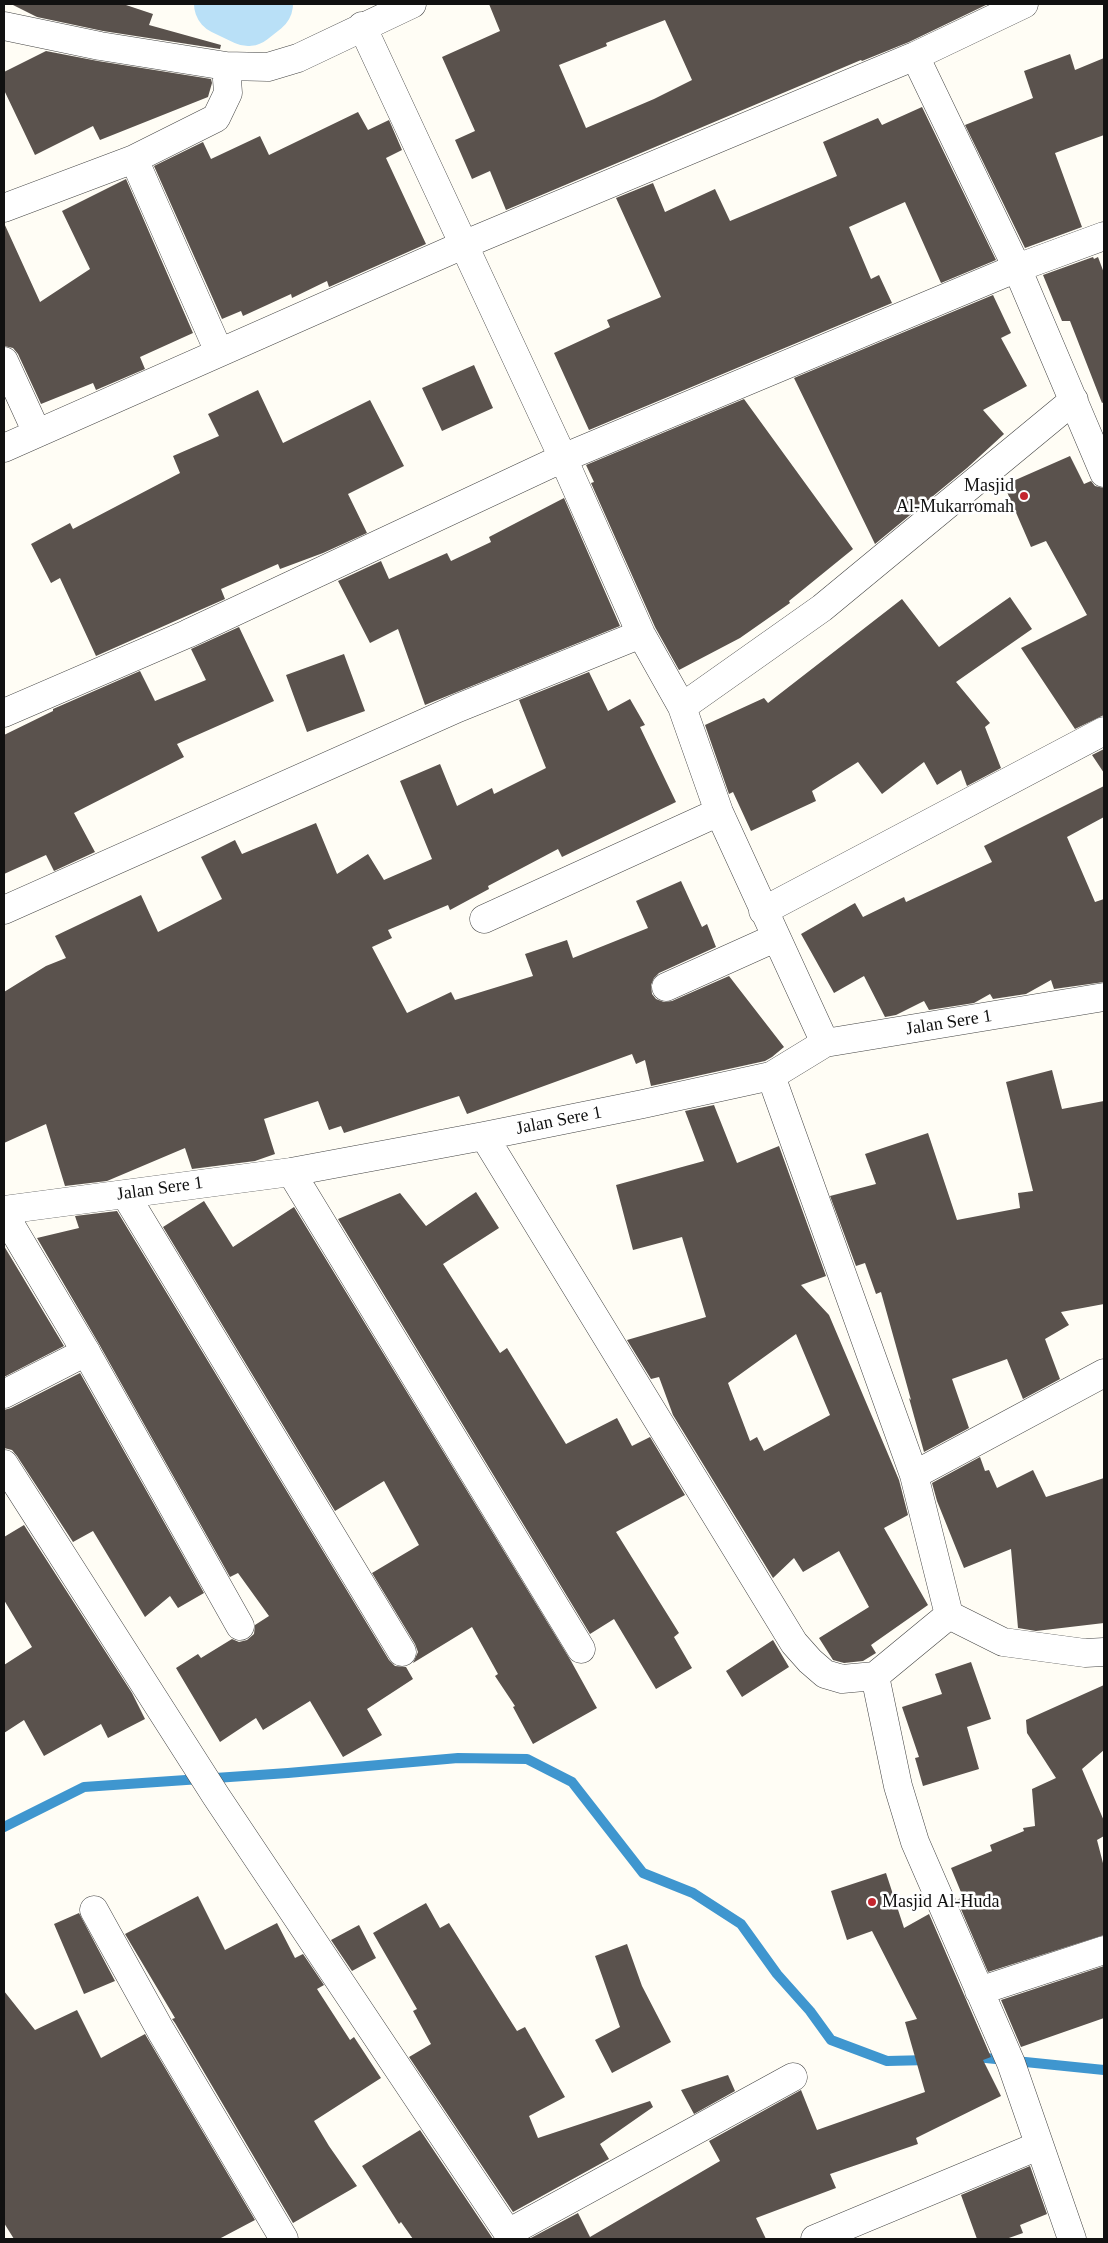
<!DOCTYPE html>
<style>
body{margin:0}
#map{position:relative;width:1108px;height:2243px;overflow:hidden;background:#fffdf5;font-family:"Times New Roman",serif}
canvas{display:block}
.frame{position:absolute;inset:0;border:5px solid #111;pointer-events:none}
</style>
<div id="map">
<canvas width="1108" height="2243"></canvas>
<div class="frame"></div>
</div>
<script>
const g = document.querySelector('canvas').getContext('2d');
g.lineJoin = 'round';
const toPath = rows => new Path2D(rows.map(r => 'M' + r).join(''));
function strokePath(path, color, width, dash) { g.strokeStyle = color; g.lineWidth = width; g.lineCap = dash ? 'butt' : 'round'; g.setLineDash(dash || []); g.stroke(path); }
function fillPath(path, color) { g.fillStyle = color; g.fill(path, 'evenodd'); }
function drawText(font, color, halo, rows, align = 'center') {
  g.font = font + ' "Times New Roman",serif'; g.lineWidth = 5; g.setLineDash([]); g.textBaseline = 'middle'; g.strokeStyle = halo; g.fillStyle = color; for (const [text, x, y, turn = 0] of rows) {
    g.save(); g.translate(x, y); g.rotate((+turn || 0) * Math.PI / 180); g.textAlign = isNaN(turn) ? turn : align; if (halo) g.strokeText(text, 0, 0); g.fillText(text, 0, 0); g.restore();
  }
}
const stream = toPath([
 [4,1827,84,1787,288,1773,458,1758,527,1759,572,1782,643,1873,693,1893,741,1924,777,1974,810,2011,831,2040,887,2061,929,2060],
 [976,2057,1104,2070]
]);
const river = toPath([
 [225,4,248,15,262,4]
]);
const building = toPath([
 [11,4,123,4,153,14,149,25,221,45,220,49,103,31,37,17],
 [489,4,988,4,909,42,862,61,861,60,506,210,490,171,472,179,455,140,475,131,442,57,500,31],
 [665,20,692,80,654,99,586,128,559,65,607,46,606,43],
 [46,51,98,61,211,79,212,83,208,97,100,140,93,126,35,155,4,90,4,72],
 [1070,54,1075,70,1104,58,1104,135,1055,153,1082,227,1025,248,965,125,1033,98,1024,71],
 [922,107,996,260,941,283,905,202,849,227,871,279,879,275,892,303,589,430,554,353,610,327,607,320,661,297,616,198,653,183,665,212,715,189,730,221,837,176,823,142,878,118,882,125],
 [358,112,368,130,389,120,402,150,386,158,426,244,329,287,327,281,292,298,291,294,243,316,241,311,222,319,154,166,203,142,211,159,260,136,269,155],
 [126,179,193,333,140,357,145,369,96,390,93,383,41,404,18,354,13,348,4,346,4,223,40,302,90,269,62,211],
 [1093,257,1094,259,1098,257,1104,273,1104,402,1102,403,1070,321,1062,321,1043,275],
 [993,295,1011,333,1001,338,1027,386,983,410,1004,434,967,468,875,544,794,378],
 [474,365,493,408,442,431,422,388],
 [258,390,283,443,370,400,404,466,348,494,367,533,323,553,280,569,278,564,221,589,225,599,96,656,60,578,51,583,31,544,70,523,73,529,180,473,173,456,219,436,208,414],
 [744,399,853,549,789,601,790,603,740,638,679,670,655,627,591,483,594,482,586,465],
 [1070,456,1084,484,1091,481,1095,486,1104,488,1104,715,1075,729,1021,648,1087,615,1046,541,1031,547,1004,485],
 [564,498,620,626,425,705,398,629,370,643,338,581,381,561,389,579,447,553,451,561,491,542,489,537],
 [1010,597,1032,629,956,682,990,723,985,727,1001,768,967,786,961,770,937,785,924,762,882,794,858,762,812,791,816,801,751,831,733,792,729,794,705,725,764,698,768,703,902,599,939,647],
 [239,627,274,701,177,744,184,757,74,813,95,852,54,871,46,855,4,874,4,735,53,711,53,709,140,671,155,701,206,680,191,649],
 [344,654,365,711,307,732,286,675],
 [589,672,608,711,630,699,645,725,640,727,676,802,562,857,558,849,488,886,489,889,450,910,448,905,388,930,392,938,372,947,407,1013,451,992,455,1000,533,976,525,954,567,940,573,958,648,928,636,901,681,881,702,927,707,924,716,947,659,973,654,978,651,985,652,994,656,999,664,1002,672,1001,729,976,784,1047,772,1057,765,1061,651,1086,645,1060,636,1064,632,1054,467,1114,459,1096,344,1133,341,1126,329,1130,318,1101,264,1119,275,1154,255,1161,192,1169,185,1148,107,1181,65,1186,46,1124,4,1143,4,992,46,966,66,958,55,936,141,895,158,932,222,899,201,857,235,840,242,854,316,823,337,874,368,854,384,880,432,859,400,781,440,764,457,806,492,788,494,794,546,768,519,700],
 [1104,749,1104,773,1092,755],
 [1104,786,1104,817,1067,837,1095,902,1104,899,1104,982,1054,989,1051,980,1026,994,993,999,990,994,974,1003,929,1010,924,1001,896,1015,885,1017,864,976,834,993,801,934,855,903,863,917,904,897,906,902,992,862,984,846],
 [1052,1070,1062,1109,1104,1101,1104,1304,1061,1312,1069,1325,1045,1339,1060,1379,1023,1399,1007,1359,952,1379,969,1428,924,1452,909,1398,911,1400,881,1292,876,1294,865,1263,856,1266,830,1196,876,1184,865,1154,928,1133,957,1220,1020,1208,1018,1193,1033,1191,1006,1082],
 [714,1105,737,1163,779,1146,826,1276,801,1285,829,1315,899,1480,908,1515,884,1528,928,1605,871,1645,876,1653,863,1661,844,1663,833,1660,819,1638,869,1607,839,1551,803,1572,794,1558,773,1578,673,1415,659,1377,651,1379,627,1340,706,1317,682,1237,633,1250,616,1185,704,1161,685,1111],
 [796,1334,830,1415,764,1451,757,1437,750,1441,728,1383],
 [476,1192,499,1228,443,1264,500,1353,507,1348,566,1444,617,1418,632,1446,650,1437,685,1495,616,1532,679,1633,674,1637,692,1668,656,1689,614,1619,590,1634,338,1219,400,1193,426,1226],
 [204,1201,233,1247,294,1207,571,1661,597,1708,533,1744,513,1707,515,1706,495,1676,498,1674,472,1627,413,1663,418,1652,415,1644,372,1573,419,1545,384,1481,335,1511,163,1227],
 [117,1211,389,1660,395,1666,406,1667,413,1679,367,1709,382,1735,343,1757,310,1701,263,1730,256,1718,220,1742,176,1668,198,1654,201,1658,232,1639,239,1642,247,1640,254,1634,255,1625,269,1616,238,1573,230,1577,99,1344,37,1238,79,1228,75,1216],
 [4,1246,64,1346,4,1377],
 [80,1373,204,1593,178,1608,170,1596,145,1617,93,1531,73,1542,17,1456,12,1450,4,1448,4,1410,11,1408],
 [980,1457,985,1471,989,1470,997,1488,1033,1470,1046,1497,1104,1478,1104,1623,1036,1631,1018,1628,1011,1549,964,1568,937,1501,932,1483],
 [24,1525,132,1693,145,1719,108,1738,101,1724,44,1756,24,1720,4,1733,4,1665,32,1647,4,1600,4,1537],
 [773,1640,789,1667,742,1697,726,1671],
 [971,1662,991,1719,967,1727,979,1769,923,1786,915,1758,919,1757,902,1707,942,1694,935,1674],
 [1104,1685,1104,1750,1082,1769,1104,1821,1104,1836,1097,1840,1104,1867,1104,1935,988,1972,957,1900,963,1897,951,1868,992,1851,990,1845,1024,1831,1023,1828,1035,1826,1032,1789,1056,1778,1027,1733,1026,1720],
 [886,1873,904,1928,929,1914,991,2057,983,2060,1001,2096,916,2138,918,2144,830,2174,836,2188,756,2218,766,2239,529,2239,578,2213,590,2237,720,2161,709,2141,801,2090,817,2130,925,2092,905,2022,917,2019,872,1931,847,1940,831,1891],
 [198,1896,225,1950,277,1923,295,1958,303,1954,324,1985,317,1989,350,2040,354,2037,381,2078,314,2121,329,2146,357,2186,293,2223,175,2023,172,2019,175,2018,125,1934],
 [426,1903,440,1928,449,1923,517,2031,525,2027,565,2097,529,2116,538,2138,650,2101,653,2107,600,2144,609,2159,513,2212,409,2057,431,2044,413,2011,417,2009,373,1933],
 [79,1913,115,1981,84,1994,54,1924],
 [359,1925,376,1958,352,1971,331,1940],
 [627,1944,642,1986,671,2042,612,2073,595,2040,620,2027,595,1956],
 [1104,1966,1104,2018,1021,2047,1001,2000],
 [4,1991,35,2030,77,2010,101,2058,145,2034,255,2220,219,2239,14,2239,4,2223],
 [728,2075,735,2091,694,2114,681,2090],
 [420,2130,493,2239,413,2239,401,2222,399,2224,362,2166],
 [1030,2166,1047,2214,1020,2225,1023,2233,1006,2239,977,2239,961,2195]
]);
const minor = toPath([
 [4,26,100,46,226,66,268,67,298,58,412,4],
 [362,26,563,458,641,634,682,707,719,812,825,1043],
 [915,56,1017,268,1104,473],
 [134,159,219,352],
 [4,208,134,159,216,118,228,93,226,66],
 [4,361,37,433],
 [4,448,463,245,915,56,1024,4],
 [682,707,822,608,1074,400],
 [4,713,187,634,563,458,1017,268,1104,236],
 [4,910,458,708,641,634],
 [763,911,1104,731],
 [484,919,719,812],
 [666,987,775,938],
 [771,1076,914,1475,949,1615,1003,1642,1085,1653,1104,1652],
 [484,1136,794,1643,810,1661,825,1674,842,1679,875,1676],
 [291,1172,581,1649],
 [125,1194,402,1652],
 [4,1210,291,1172,484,1136,643,1104,771,1076,825,1043,1104,997],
 [4,1214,86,1352,240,1626],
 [4,1464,216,1796,512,2239],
 [914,1475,1104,1373],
 [949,1615,875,1676,898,1786,915,1842,1011,2063,1072,2239],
 [94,1910,161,2031,284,2239],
 [979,1991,1104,1950],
 [508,2233,793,2077],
 [815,2239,1038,2146]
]);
const tertiary = toPath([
 [4,1394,86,1352]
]);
const markers = [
 [1024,496,5,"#c4262e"],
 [872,1902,5,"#c4262e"]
];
const poiNames = [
 ["Masjid",1014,486],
 ["Al-Mukarromah",1014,507],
 ["Masjid Al-Huda",882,1902,"left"]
];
const streetNames = [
 ["Jalan Sere 1",949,1023,-9],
 ["Jalan Sere 1",559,1121,-11],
 ["Jalan Sere 1",160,1189,-8]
];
strokePath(stream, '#3f96cf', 10);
strokePath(river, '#b9e0f7', 62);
fillPath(building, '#5a524d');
strokePath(minor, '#444', 29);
strokePath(tertiary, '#444', 29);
strokePath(minor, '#fff', 28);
strokePath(tertiary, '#fff', 28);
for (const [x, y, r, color] of markers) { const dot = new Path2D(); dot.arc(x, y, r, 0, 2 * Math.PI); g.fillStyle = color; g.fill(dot); strokePath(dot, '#fff', 2); }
drawText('18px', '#111', '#fff', poiNames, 'right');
drawText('18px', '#111', '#fff', streetNames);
</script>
